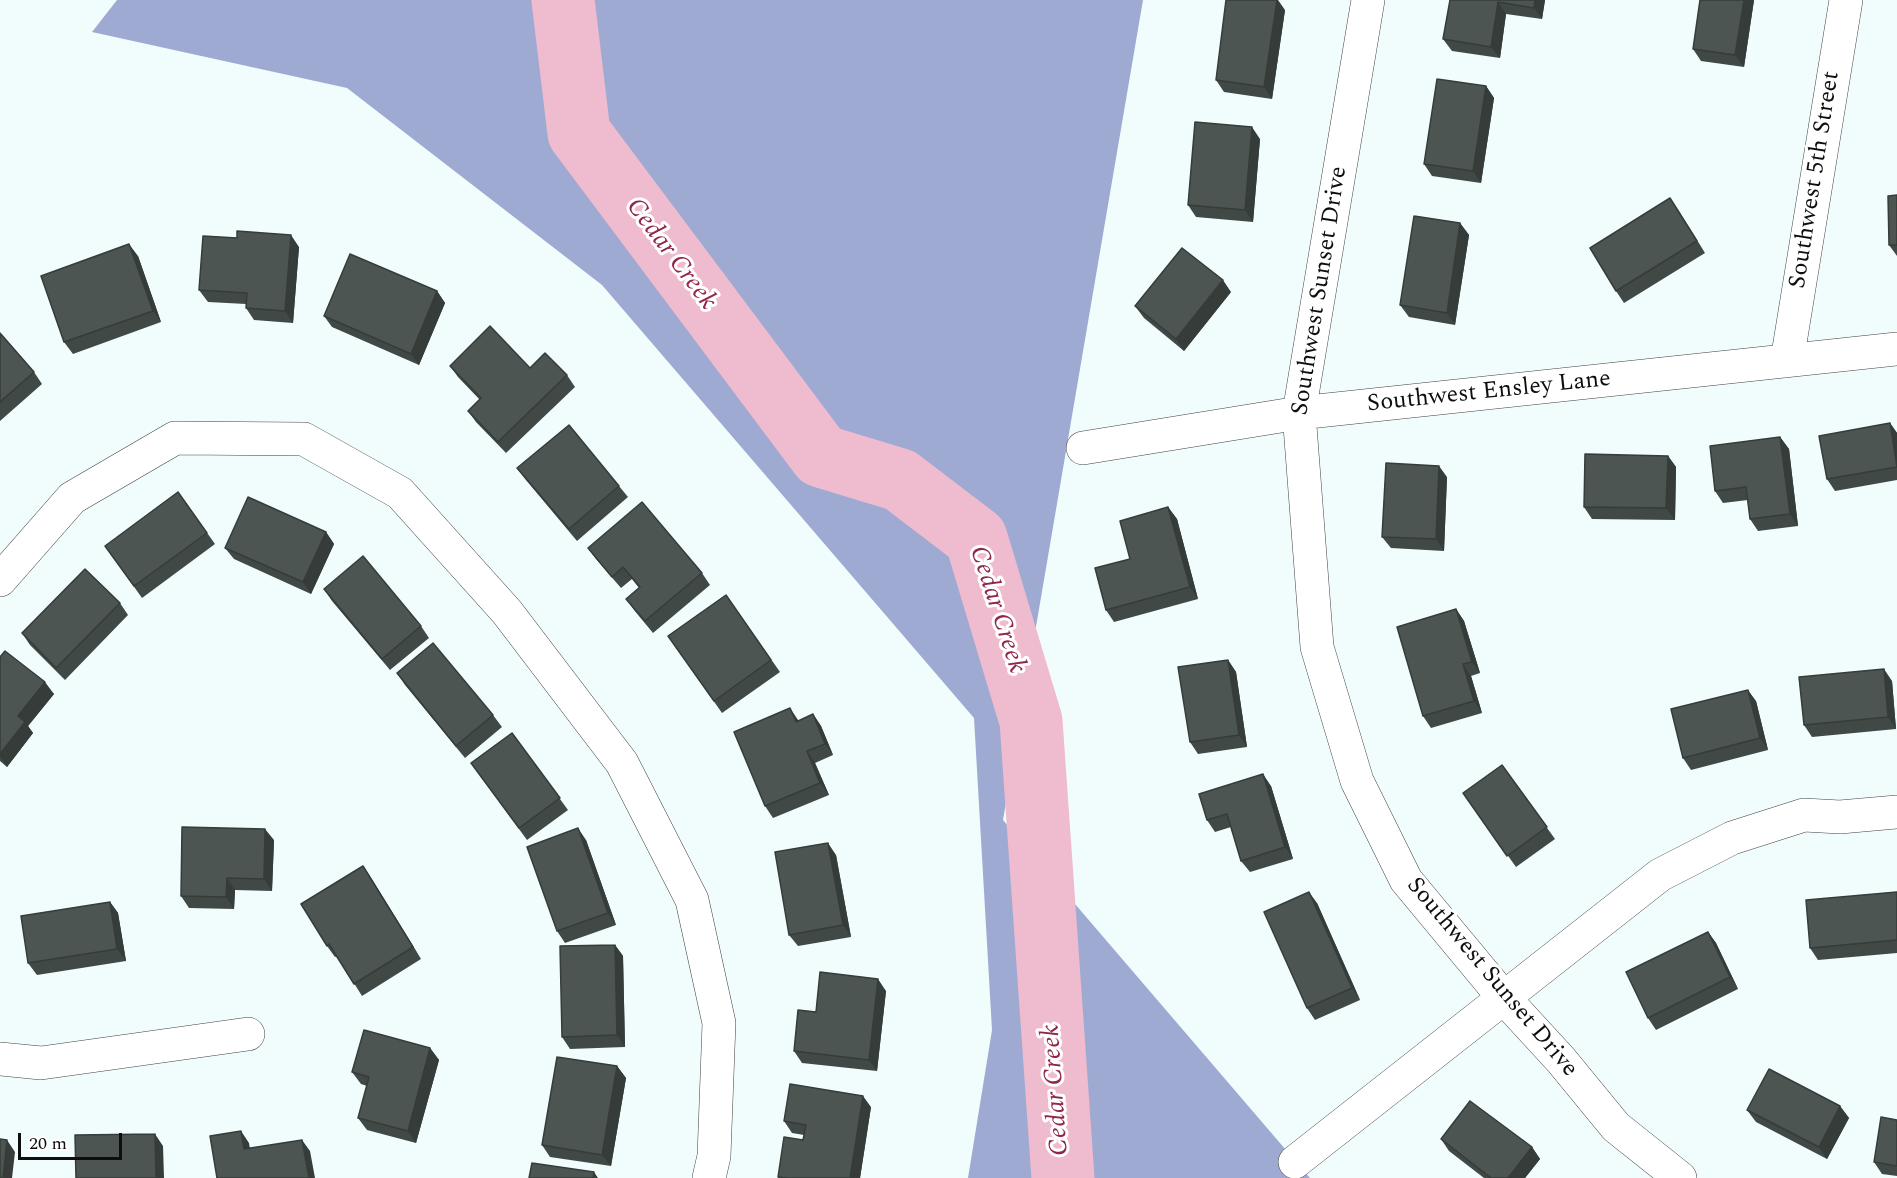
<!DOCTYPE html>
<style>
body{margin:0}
#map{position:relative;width:1897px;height:1178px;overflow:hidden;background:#f1fdfd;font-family:Spectral,serif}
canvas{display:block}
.scale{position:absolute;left:18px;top:1133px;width:104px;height:27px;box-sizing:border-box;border:3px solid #0e0e0e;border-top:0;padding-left:8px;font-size:18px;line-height:21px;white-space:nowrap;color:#0e0e0e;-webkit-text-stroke:4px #fff;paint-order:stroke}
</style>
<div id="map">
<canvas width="1897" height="1178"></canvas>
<div class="scale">20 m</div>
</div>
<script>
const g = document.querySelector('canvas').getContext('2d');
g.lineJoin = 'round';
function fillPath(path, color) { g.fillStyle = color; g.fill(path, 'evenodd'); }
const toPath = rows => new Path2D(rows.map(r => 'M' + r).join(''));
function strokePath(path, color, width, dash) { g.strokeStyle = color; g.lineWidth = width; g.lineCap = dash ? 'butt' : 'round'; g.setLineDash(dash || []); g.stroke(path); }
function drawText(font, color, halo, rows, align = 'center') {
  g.font = font + ' Spectral,serif'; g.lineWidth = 6; g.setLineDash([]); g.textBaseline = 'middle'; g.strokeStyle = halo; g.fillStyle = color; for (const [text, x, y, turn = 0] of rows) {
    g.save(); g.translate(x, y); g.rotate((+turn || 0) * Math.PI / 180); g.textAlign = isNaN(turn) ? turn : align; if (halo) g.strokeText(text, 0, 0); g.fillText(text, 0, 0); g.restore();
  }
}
const forest = toPath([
 [117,0,1143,0,1003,820,1310,1178,968,1178,992,1030,974,718,602,285,347,88,92,32]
]);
const river = toPath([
 [563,0,579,133,821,456,900,480,976,538,1031,721,1063,1178]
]);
const minor = toPath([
 [1368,0,1299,413,1317,647,1357,781,1406,880,1504,998,1561,1060,1616,1127,1680,1178],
 [1787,361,1846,0],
 [1083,448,1299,413,1897,349],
 [0,580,72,498,175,438,304,439,400,493,507,612,622,763,692,900,719,1023,714,1156,709,1178],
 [0,1059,41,1063,248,1034],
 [1295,1162,1660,875,1732,838,1804,815,1840,817,1897,812]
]);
const wall = toPath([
 [1450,0,1545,0,1542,19,1506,14,1500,58,1452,51,1443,39],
 [1700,0,1754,0,1744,67,1701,61,1693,49],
 [1285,10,1272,99,1224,92,1216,80],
 [1486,86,1494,98,1481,183,1432,176,1424,164],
 [1260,139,1253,222,1196,217,1188,205],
 [1897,195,1897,256,1889,245],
 [1678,210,1705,253,1624,303,1616,291],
 [1460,223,1469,235,1455,325,1409,317,1400,305],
 [237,238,299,247,293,323,254,320,246,308,246,304,208,302,199,290],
 [138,256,161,322,73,354,64,342],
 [437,291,445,303,419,365,332,327,324,316],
 [1231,292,1184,351,1144,318,1135,306],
 [0,333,34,372,42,384,0,421],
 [450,366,530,368,567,375,575,387,506,453,476,422,468,411,480,400,458,377],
 [1890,423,1897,433,1897,480,1835,491,1827,479],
 [1780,437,1789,449,1798,526,1758,531,1750,519,1748,500,1723,503,1715,491],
 [1668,456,1676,467,1675,520,1592,519,1584,507],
 [517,468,619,486,628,497,577,541,526,480],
 [1447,477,1444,551,1391,548,1382,537],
 [178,492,215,544,142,598,105,546],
 [1168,507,1177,519,1198,599,1114,622,1106,610,1130,559],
 [326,532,334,544,311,594,234,559,225,548],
 [588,548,702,573,710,585,653,633,634,610,626,599,639,588,632,579,621,588,596,559],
 [324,589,421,626,429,638,390,670,332,601],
 [726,595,780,672,722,713,668,636],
 [120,603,128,615,65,680,30,645,22,633],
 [1456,609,1464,621,1480,673,1471,676,1482,713,1431,728,1423,716],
 [0,657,54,694,28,726,33,733,7,767,0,761],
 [1228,660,1236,672,1247,747,1198,754,1190,742],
 [397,673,493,715,502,727,465,758,405,685],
 [1892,681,1896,729,1812,737,1804,725],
 [1756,701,1768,750,1691,770,1683,758],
 [813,714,821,726,833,755,815,763,829,795,773,818,765,806,798,721],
 [512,733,568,810,527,840,471,763],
 [1502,765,1555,839,1516,867,1463,793],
 [1271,786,1293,859,1250,872,1241,861,1231,827,1215,832,1207,820],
 [274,840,272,891,235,890,234,909,189,908,181,896],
 [586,840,616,925,565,943,557,931],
 [836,855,851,937,798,946,789,935],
 [371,878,421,959,362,996,337,956,335,957,327,946],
 [1897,892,1897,953,1818,960,1810,948],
 [110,902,118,913,126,961,37,975,28,963],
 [1317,903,1360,1000,1315,1020,1307,1008],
 [1708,932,1716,943,1738,989,1656,1030,1648,1018],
 [615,945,623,956,625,1047,570,1049,562,1037],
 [886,991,877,1071,802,1063,794,1051,816,1012],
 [430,1048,439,1060,416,1143,367,1130,358,1118,367,1086,361,1084,352,1072],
 [617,1066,626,1078,611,1166,550,1157,542,1145],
 [1840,1106,1849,1118,1827,1159,1756,1122,1747,1110],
 [871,1107,860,1178,779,1178,778,1177,803,1140,804,1135,792,1133,784,1121],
 [1897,1120,1897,1176,1882,1174,1874,1162],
 [1441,1139,1532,1147,1540,1159,1525,1178,1484,1178,1449,1151]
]);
const shadedWall = toPath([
 [1277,0,1278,0,1285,10,1272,99,1264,87],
 [1535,0,1545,0,1542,19,1534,8],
 [1744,0,1754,0,1744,67,1735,55],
 [1498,2,1506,14,1500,58,1491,47],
 [1486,86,1494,98,1481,183,1473,171],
 [1252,127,1260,139,1253,222,1245,210],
 [1670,198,1678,210,1705,253,1697,241],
 [1460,223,1469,235,1455,325,1447,313],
 [291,235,299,247,293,323,285,311],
 [129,244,138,256,161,322,153,311],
 [1223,280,1231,292,1184,351,1176,339],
 [437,291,445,303,419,365,411,354],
 [1890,423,1897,433,1897,465],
 [1780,437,1789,449,1798,526,1790,514],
 [1668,456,1676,467,1675,520,1666,508],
 [1439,466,1447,477,1444,551,1436,539],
 [1168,507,1177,519,1198,599,1190,587],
 [326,532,334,544,311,594,303,582],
 [1456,609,1464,621,1480,673,1472,662],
 [1228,660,1236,672,1247,747,1239,735],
 [1463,664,1471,676,1482,713,1474,701],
 [1884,669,1892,681,1896,729,1888,717],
 [45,682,54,694,28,726,33,733,7,767,0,756,0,754,18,716],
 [1748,690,1756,701,1768,750,1760,738],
 [790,708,798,720,804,734,796,722],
 [813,714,821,726,833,755,825,744],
 [807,751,815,763,829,795,820,783],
 [1263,774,1271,786,1293,859,1285,847],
 [578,828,586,840,616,925,608,913],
 [265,829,274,840,272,891,264,879],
 [828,843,836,855,851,937,843,925],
 [363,866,371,878,421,959,413,947],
 [227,878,235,890,234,909,226,897],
 [1309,892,1317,903,1360,1000,1352,988],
 [110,902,118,913,126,961,117,949],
 [1708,932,1716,943,1738,989,1730,977],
 [615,945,623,956,625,1047,617,1035],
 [878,979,886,991,877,1071,869,1060],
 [430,1048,439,1060,416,1143,408,1131],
 [617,1066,626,1078,611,1166,602,1155],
 [863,1096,871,1107,860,1178,850,1178],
 [1840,1106,1849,1118,1827,1159,1819,1147],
 [241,1131,249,1143,252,1161,244,1149],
 [155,1134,163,1146,164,1178,156,1178],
 [7,1140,15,1152,12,1178,3,1178],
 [302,1140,310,1151,315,1178,309,1178],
 [1532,1147,1540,1159,1525,1178,1508,1178],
 [594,1172,598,1178,593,1178]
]);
const building = toPath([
 [1226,0,1277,0,1264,87,1216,80,1226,0],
 [1450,0,1535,0,1534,8,1498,2,1491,47,1443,39,1450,0],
 [1700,0,1744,0,1735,55,1693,49,1700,0],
 [1437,79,1486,86,1473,171,1424,164,1437,79],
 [1195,122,1252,127,1245,210,1188,205,1195,122],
 [1897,195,1897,245,1889,245,1888,196,1897,195],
 [1670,198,1697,241,1616,291,1590,248,1670,198],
 [1414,216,1460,223,1447,313,1400,305,1414,216],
 [237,231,291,235,285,311,246,308,247,293,199,290,203,236,237,238,237,231],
 [129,244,153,311,64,342,41,276,129,244],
 [1182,248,1223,280,1176,339,1135,306,1182,248],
 [350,254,437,291,411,354,324,316,350,254],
 [490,326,530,368,545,353,567,375,498,442,468,411,481,398,450,366,490,326],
 [0,333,34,372,0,402,0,333],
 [1890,423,1897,467,1827,479,1819,436,1890,423],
 [569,425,619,486,569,529,517,468,569,425],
 [1780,437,1790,514,1750,519,1746,487,1715,491,1710,446,1780,437],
 [1585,454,1668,456,1666,508,1584,507,1585,454],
 [1386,463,1439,466,1436,539,1382,537,1386,463],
 [178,492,207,533,134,586,105,546,178,492],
 [248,497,326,532,303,582,225,548,248,497],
 [642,502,702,573,645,621,626,599,640,587,623,567,612,577,588,548,642,502],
 [1168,507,1190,587,1106,610,1095,568,1130,559,1120,521,1168,507],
 [363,556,421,626,382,659,324,589,363,556],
 [85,569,120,603,56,668,22,633,85,569],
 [726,595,771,660,714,701,668,636,726,595],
 [1456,609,1472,662,1463,664,1474,701,1423,716,1397,627,1456,609],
 [433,643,493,715,456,746,397,673,433,643],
 [5,651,45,682,18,716,25,722,0,754,0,657,5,651],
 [1228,660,1239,735,1190,742,1178,667,1228,660],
 [1884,669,1888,717,1804,725,1799,677,1884,669],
 [1748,690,1760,738,1683,758,1671,709,1748,690],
 [790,708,796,722,813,714,825,744,807,751,820,783,765,806,734,732,790,708],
 [512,733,560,798,519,828,471,763,512,733],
 [1502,765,1547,827,1507,856,1463,793,1502,765],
 [1263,774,1285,847,1241,861,1227,814,1207,820,1199,794,1263,774],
 [182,827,265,829,264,879,227,878,226,897,181,896,182,827],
 [578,828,608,913,557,931,527,847,578,828],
 [828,843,843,925,789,935,775,852,828,843],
 [363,866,413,947,354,984,329,944,327,946,301,904,363,866],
 [1309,892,1352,988,1307,1008,1264,912,1309,892],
 [1897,892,1897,940,1810,948,1806,900,1897,892],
 [110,902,117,949,28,963,21,916,110,902],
 [1708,932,1730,977,1648,1018,1626,972,1708,932],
 [615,945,617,1035,562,1037,560,946,615,945],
 [820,972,878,979,869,1060,794,1051,798,1010,816,1012,820,972],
 [364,1030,430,1048,408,1131,358,1118,369,1077,352,1072,364,1030],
 [557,1057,617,1066,602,1155,542,1145,557,1057],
 [1769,1069,1840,1106,1819,1147,1747,1110,1769,1069],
 [790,1084,863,1096,850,1178,787,1178,778,1177,784,1137,803,1140,806,1125,784,1121,790,1084],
 [1470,1101,1532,1147,1508,1178,1491,1178,1441,1139,1470,1101],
 [1881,1117,1897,1120,1897,1166,1874,1162,1881,1117],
 [241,1131,244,1149,302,1140,309,1178,217,1178,210,1136,241,1131],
 [155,1134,156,1178,76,1178,75,1135,155,1134],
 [0,1139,7,1140,3,1178,0,1178,0,1139],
 [532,1163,594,1172,593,1178,529,1178,532,1163]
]);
const streetNames = [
 ["Southwest 5th Street",1816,180,-81],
 ["Southwest Sunset Drive",1321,291,-81],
 ["Southwest Ensley Lane",1489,393,-6],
 ["Southwest Sunset Drive",1491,978,50]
];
const waterNames = [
 ["Cedar Creek",670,255,53],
 ["Cedar Creek",996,610,72],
 ["Cedar Creek",1057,1090,-94]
];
fillPath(forest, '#9faad2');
strokePath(river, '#eebbcf', 63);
strokePath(minor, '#414141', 34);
strokePath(minor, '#fff', 33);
fillPath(wall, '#414947');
fillPath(shadedWall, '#353c39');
fillPath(building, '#4c5552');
strokePath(building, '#353c39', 1.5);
drawText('24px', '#0e0e0e', '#fff', streetNames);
drawText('italic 26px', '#902748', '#fff', waterNames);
</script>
